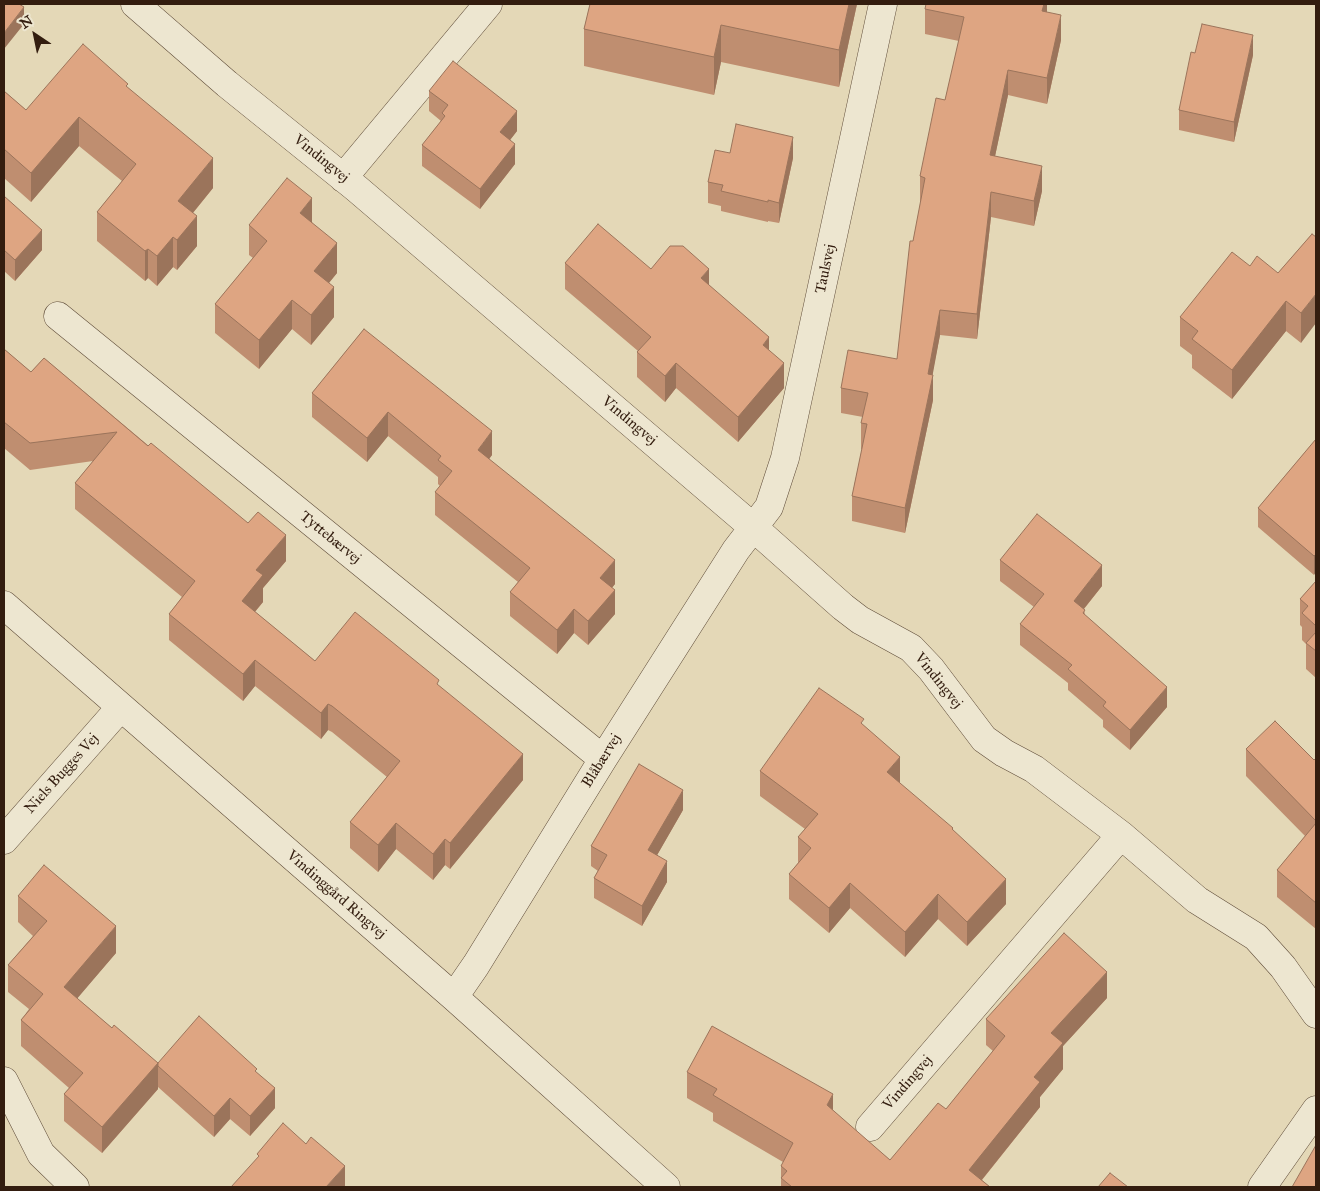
<!DOCTYPE html>
<meta charset="utf-8">
<style>
body{margin:0}
#map{position:relative;width:1320px;height:1191px;overflow:hidden;background:#e4d8b7;font-family:"IM FELL Great Primer",serif}
canvas{display:block}
.frame{position:absolute;inset:0;border:5px solid #331d0f;pointer-events:none}
.north{position:absolute;left:10px;top:10px;width:50px;height:50px;-webkit-text-stroke:4px #ede6d0;paint-order:stroke;rotate:326deg;font-size:14px;font-weight:700;line-height:20px;text-align:center;color:#331d0f}
.north::after{content:'';display:block;margin:auto;width:18px;height:22px;background:#331d0f;clip-path:polygon(50% 0,100% 100%,50% 72%,0 100%)}
</style>
<div id="map">
<canvas width="1320" height="1191"></canvas>
<div class="frame"></div>
<div class="north">N</div>
</div>
<script>
const g = document.querySelector('canvas').getContext('2d');
g.lineJoin = 'round';
const toPath = rows => new Path2D(rows.map(r => 'M' + r).join(''));
function strokePath(path, color, width, dash) { g.strokeStyle = color; g.lineWidth = width; g.lineCap = dash ? 'butt' : 'round'; g.setLineDash(dash || []); g.stroke(path); }
function fillPath(path, color) { g.fillStyle = color; g.fill(path, 'evenodd'); }
function drawText(font, color, halo, rows, align = 'center') {
  g.font = font + ' "IM FELL Great Primer",serif'; g.lineWidth = 4; g.setLineDash([]); g.textBaseline = 'middle'; g.strokeStyle = halo; g.fillStyle = color; for (const [text, x, y, turn = 0] of rows) {
    g.save(); g.translate(x, y); g.rotate((+turn || 0) * Math.PI / 180); g.textAlign = isNaN(turn) ? turn : align; if (halo) g.strokeText(text, 0, 0); g.fillText(text, 0, 0); g.restore();
  }
}
const minor = toPath([
 [135,4,227,84,356,188,754,528,843,607,860,620,911,648,931,669,984,739,1004,753,1034,769,1121,835,1197,900,1256,937,1283,967,1316,1014],
 [343,178,488,4],
 [58,316,603,759],
 [4,605,454,997,666,1187],
 [4,840,120,708],
 [454,997,476,965,603,759,736,550,769,507,785,458,883,4],
 [4,1081,41,1154,75,1187],
 [870,1127,1121,835],
 [1262,1187,1316,1110]
]);
const wall = toPath([
 [590,4,857,4,839,87,721,62,714,95,584,66,584,29],
 [1047,4,1047,12,1061,40,1047,104,1008,95,995,156,1042,191,1034,226,991,217,977,339,940,335,932,375,933,400,905,533,852,521,852,496,862,449,861,449,861,423,863,417,841,413,841,388,897,359,913,241,921,202,920,202,920,176,945,100,959,41,925,34,925,9],
 [1195,53,1253,55,1234,142,1179,130,1179,110],
 [128,88,213,188,193,213,197,246,177,270,173,267,157,286,148,278,145,281,97,241,97,212,122,181,79,146,31,202,4,178,4,91,26,110],
 [429,91,517,131,510,140,515,164,480,209,422,166,422,145,441,121,429,111],
 [730,153,793,158,779,223,768,221,768,222,721,211,721,206,708,203,708,182],
 [4,196,42,250,15,281,4,271],
 [312,222,337,273,329,283,334,317,311,345,292,329,259,369,215,333,215,304,253,258,249,255,249,225],
 [1312,234,1301,343,1286,331,1232,399,1192,368,1192,355,1180,346,1180,317,1250,266,1278,273],
 [565,263,651,269,709,285,769,350,784,388,738,442,676,388,665,402,637,377,637,352,638,351,565,289],
 [364,329,492,455,489,459,615,584,612,588,615,614,588,645,574,633,557,654,510,616,510,592,518,582,435,515,435,492,440,486,438,484,438,477,388,436,367,462,312,417,312,393],
 [4,349,31,372,44,358,286,561,263,588,263,602,255,612,315,661,439,686,523,780,450,869,445,865,433,880,396,849,378,872,350,848,350,822,387,777,332,732,328,730,321,739,255,686,243,701,169,640,169,614,182,597,75,509,75,483,93,461,30,470,4,448],
 [1316,439,1314,575,1258,527,1258,508],
 [1000,560,1102,586,1084,609,1085,615,1167,707,1130,750,1103,727,1103,720,1068,690,1068,683,1020,645,1020,624,1034,607,1000,581],
 [1316,581,1316,678,1306,669,1306,644,1302,640,1302,627,1300,625,1300,599],
 [864,726,900,782,899,783,953,830,1006,904,967,946,938,919,905,957,850,908,829,933,789,899,789,874,798,863,798,837,805,829,760,796,760,771],
 [1246,749,1314,760,1316,758,1316,929,1277,897,1277,870,1305,836,1246,776],
 [683,810,657,855,667,882,642,926,594,898,594,878,598,871,591,866,591,846],
 [18,896,116,953,77,998,112,1028,158,1063,257,1073,275,1108,250,1136,230,1119,214,1137,158,1087,158,1089,102,1153,64,1121,64,1094,69,1088,21,1046,21,1020,29,1009,8,992,8,965,33,936,18,922],
 [1107,998,1063,1046,1063,1069,1040,1097,1040,1107,982,1180,990,1187,781,1187,781,1166,783,1162,713,1121,713,1113,687,1098,687,1072,833,1111,890,1160,946,1109,993,1051,986,1045,986,1019]
]);
const shadedWall = toPath([
 [849,4,857,4,839,87,839,50],
 [1044,4,1047,4,1047,14,1042,11],
 [24,7,24,24,4,49,4,33],
 [1061,15,1061,40,1047,104,1047,78],
 [721,25,721,62,714,95,714,57],
 [1253,35,1253,55,1234,142,1234,122],
 [1008,70,1008,95,990,180,990,155],
 [517,111,517,131,500,153,500,132],
 [79,117,79,146,31,202,31,173],
 [793,137,793,158,779,223,779,203],
 [515,144,515,164,480,209,480,189],
 [213,158,213,188,178,231,178,201],
 [1042,166,1042,191,1034,226,1034,201],
 [991,192,991,217,977,339,977,314],
 [312,198,312,228,300,213],
 [197,216,197,246,177,270,177,240],
 [42,230,42,250,15,281,15,260],
 [173,237,173,267,157,286,157,256],
 [337,243,337,273,314,301,314,271],
 [148,249,148,278,145,281,145,251],
 [709,269,709,294,701,278],
 [334,287,334,317,311,345,311,315],
 [1316,294,1316,323,1301,343,1301,313],
 [292,300,292,329,259,369,259,340],
 [1286,301,1286,331,1232,399,1232,370],
 [940,310,940,335,928,400,928,374],
 [769,337,769,362,763,345],
 [676,363,676,388,665,402,665,376],
 [784,363,784,388,738,442,738,417],
 [933,375,933,400,905,533,905,508],
 [388,412,388,436,367,462,367,438],
 [492,431,492,455,478,474,478,450],
 [286,535,286,561,263,588,263,602,242,627,242,601,256,570],
 [1316,554,1316,572,1314,575,1314,556],
 [615,560,615,584,600,602,600,578],
 [1102,565,1102,586,1074,621,1074,601],
 [615,590,615,614,588,645,588,621],
 [574,609,574,633,557,654,557,630],
 [255,660,255,686,243,701,243,674],
 [1167,687,1167,707,1130,750,1130,730],
 [328,704,328,730,321,739,321,713],
 [523,754,523,780,450,869,450,843],
 [900,757,900,782,887,797,887,772],
 [683,790,683,810,648,871,648,850],
 [396,823,396,849,378,872,378,845],
 [445,839,445,865,433,880,433,854],
 [667,861,667,882,642,926,642,906],
 [1006,879,1006,904,967,946,967,922],
 [850,883,850,908,829,933,829,908],
 [938,894,938,919,905,957,905,932],
 [116,926,116,953,64,1014,64,987],
 [1107,972,1107,998,1063,1046,1063,1069,1040,1097,1040,1107,976,1187,969,1170,1034,1077,1051,1033],
 [158,1063,158,1089,102,1153,102,1127],
 [275,1088,275,1108,250,1136,250,1116],
 [833,1094,833,1120,827,1105],
 [230,1098,230,1119,214,1137,214,1116],
 [345,1166,345,1187,326,1187]
]);
const building = toPath([
 [4,4,19,4,24,7,4,33,4,4],
 [590,4,849,4,839,50,721,25,714,57,584,29,590,4],
 [926,4,1044,4,1042,11,1061,15,1047,78,1008,70,990,155,1042,166,1034,201,991,192,977,314,940,310,928,374,933,375,905,508,852,496,867,424,861,423,868,393,841,388,848,350,897,359,910,241,913,241,925,178,920,176,936,98,945,100,964,17,925,9,926,4],
 [1202,24,1253,35,1234,122,1179,110,1191,52,1195,53,1202,24],
 [83,44,128,84,126,86,213,158,178,201,197,216,177,240,173,237,157,256,148,249,145,251,97,212,136,164,79,117,31,173,4,149,4,91,26,110,83,44],
 [453,61,517,111,500,132,515,144,480,189,422,145,445,116,442,113,448,105,429,91,453,61],
 [736,124,793,137,779,203,768,200,768,202,721,191,723,185,708,182,715,150,730,153,736,124],
 [287,178,312,198,300,213,337,243,314,271,334,287,311,315,292,300,259,340,215,304,267,241,249,225,287,178],
 [4,196,42,230,15,260,4,250,4,196],
 [598,224,651,269,670,246,683,246,709,269,701,278,769,337,763,345,784,363,738,417,676,363,665,376,637,352,651,337,565,263,598,224],
 [1312,234,1316,237,1316,294,1301,313,1286,301,1232,370,1192,339,1198,331,1180,317,1232,252,1250,266,1257,256,1278,273,1312,234],
 [364,329,492,431,478,450,615,560,600,578,615,590,588,621,574,609,557,630,510,592,530,568,435,492,452,471,438,460,441,456,388,412,367,438,312,393,364,329],
 [4,349,31,372,44,358,148,446,151,443,248,523,258,512,286,535,256,570,263,575,242,601,315,661,355,612,439,680,437,684,523,754,450,843,445,839,433,854,396,823,378,845,350,822,400,761,332,706,328,704,321,713,255,660,243,674,169,614,195,581,75,483,117,432,30,443,4,422,4,349],
 [1316,439,1316,554,1314,556,1258,508,1316,439],
 [1037,514,1102,565,1074,601,1085,610,1083,613,1167,687,1130,730,1103,706,1106,702,1068,669,1072,665,1020,624,1044,594,1000,560,1037,514],
 [1316,581,1316,626,1302,613,1308,606,1300,599,1316,581],
 [1316,632,1316,651,1306,643,1316,632],
 [819,688,864,719,861,723,900,757,887,772,953,828,952,829,1006,879,967,922,938,894,905,932,850,883,829,908,789,874,811,848,798,837,818,814,760,771,819,688],
 [1275,721,1314,760,1316,758,1316,821,1246,749,1275,721],
 [639,764,683,790,648,850,667,861,642,906,594,878,607,855,591,846,639,764],
 [1316,823,1316,903,1277,870,1316,823],
 [44,865,116,926,64,987,112,1028,114,1025,158,1063,102,1127,64,1094,83,1073,21,1020,43,994,8,965,47,921,18,896,44,865],
 [1064,933,1107,972,1051,1033,1063,1043,1034,1077,1040,1082,969,1170,990,1187,792,1187,781,1178,787,1171,781,1166,793,1143,713,1095,717,1089,687,1072,712,1026,833,1094,827,1105,890,1160,938,1103,946,1109,1005,1036,986,1019,1064,933],
 [199,1016,257,1069,255,1071,275,1088,250,1116,230,1098,214,1116,158,1066,158,1063,199,1016],
 [283,1123,306,1144,311,1137,345,1166,326,1187,231,1187,259,1156,257,1154,283,1123],
 [1316,1145,1316,1187,1292,1187,1316,1145],
 [1110,1173,1128,1187,1098,1187,1110,1173]
]);
const streetNames = [
 ["Vindingvej",321,159,39],
 ["Taulsvej",826,269,-78],
 ["Vindingvej",629,421,40],
 ["Tyttebærvej",330,538,39],
 ["Vindingvej",938,681,51],
 ["Blåbærvej",602,761,-58],
 ["Niels Bugges Vej",62,774,-48],
 ["Vindinggård Ringvej",336,895,41],
 ["Vindingvej",908,1083,-49]
];
strokePath(minor, '#5f4c39', 29);
strokePath(minor, '#ede6d0', 28);
fillPath(wall, '#bf8e70');
fillPath(shadedWall, '#9b745b');
fillPath(building, '#dea582');
strokePath(building, '#9b745b', 1);
drawText('15px', '#331d0f', '#ede6d0', streetNames);
</script>
